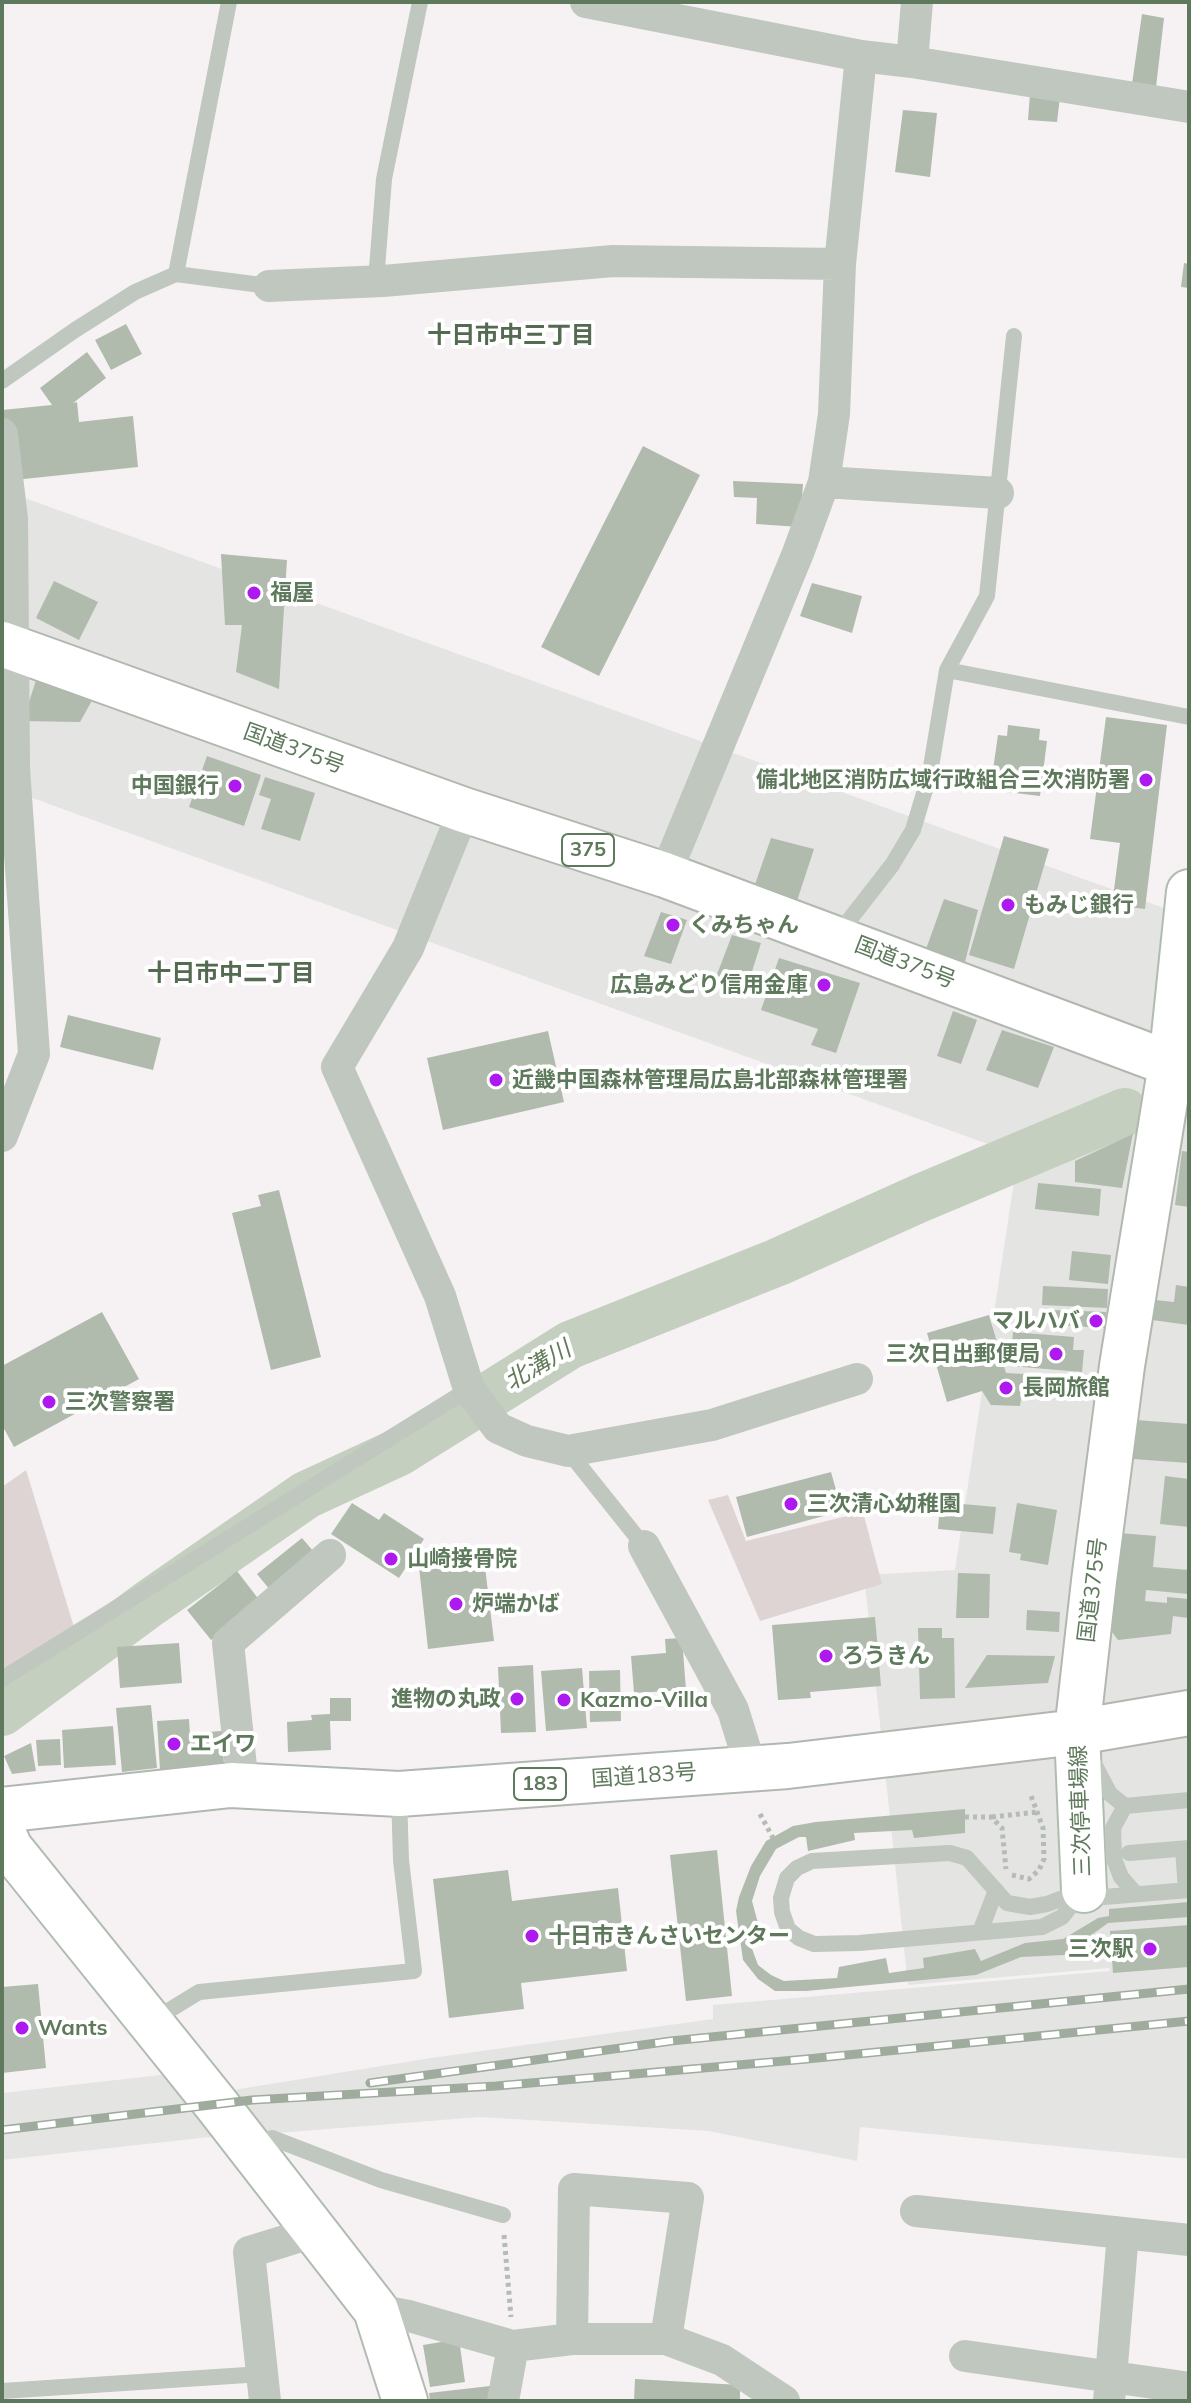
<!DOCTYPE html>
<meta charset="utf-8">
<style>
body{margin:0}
#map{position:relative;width:1191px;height:2403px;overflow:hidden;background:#f6f2f4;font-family:Mulish,sans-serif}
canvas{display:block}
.frame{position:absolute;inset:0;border:4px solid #5e795b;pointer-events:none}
</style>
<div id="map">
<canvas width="1191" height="2403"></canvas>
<div class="frame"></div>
</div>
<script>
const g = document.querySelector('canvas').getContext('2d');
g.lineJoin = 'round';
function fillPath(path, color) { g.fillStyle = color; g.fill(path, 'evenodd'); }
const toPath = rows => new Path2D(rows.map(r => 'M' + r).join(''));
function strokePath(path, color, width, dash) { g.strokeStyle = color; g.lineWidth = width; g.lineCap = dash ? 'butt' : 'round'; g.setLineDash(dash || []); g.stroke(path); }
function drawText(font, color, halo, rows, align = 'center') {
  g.font = font + ' Mulish,"Noto Sans JP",sans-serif'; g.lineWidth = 8; g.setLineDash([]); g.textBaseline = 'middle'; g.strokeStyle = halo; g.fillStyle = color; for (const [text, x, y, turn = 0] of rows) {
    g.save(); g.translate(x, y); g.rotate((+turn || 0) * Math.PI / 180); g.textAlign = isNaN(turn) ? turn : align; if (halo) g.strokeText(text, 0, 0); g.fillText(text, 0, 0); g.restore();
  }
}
const built = toPath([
 [8,492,1189,917,1189,2159,860,2127,857,2161,709,2131,480,2117,265,2134,227,2091,431,2058,713,2019,713,2005,1110,1971,1109,1968,908,1985,864,1575,955,1570,1018,1155,2,787],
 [169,2074,219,2136,2,2160,2,2093]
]);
const green = toPath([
 [26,1470,74,1627,2,1671,2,1487],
 [728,1495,746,1541,863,1512,882,1584,760,1621,708,1500]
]);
const river = toPath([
 [2,1712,150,1603,306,1495,399,1452,570,1345,778,1262,918,1199,1125,1112]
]);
const building = toPath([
 [1142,14,1164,18,1156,87,1132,84],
 [1030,94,1060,97,1057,122,1028,120],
 [903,110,937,113,930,177,895,172],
 [1184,263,1189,264,1189,288,1181,287],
 [126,324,142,354,111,370,95,340],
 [87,352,106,378,73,403,77,402,79,422,133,416,138,467,5,481,2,449,2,410,52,405,40,388],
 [643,446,700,475,599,676,541,647],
 [733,481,803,484,800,527,756,524,757,498,734,497],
 [221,554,287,560,279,689,236,672,242,625,225,625],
 [54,581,98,602,79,640,36,618],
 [812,583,862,596,852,633,800,616],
 [37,677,95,695,80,722,23,721],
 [1106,717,1167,725,1145,909,1112,905,1120,843,1090,839],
 [1008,725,1040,729,1039,740,1047,741,1040,796,990,790,998,735,1007,736],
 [207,756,261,775,244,826,189,807],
 [265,777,315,793,300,841,261,829,271,799,259,795],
 [1004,836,1049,849,1014,969,969,955],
 [771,838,814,849,795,907,752,893],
 [944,899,978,910,964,966,925,952],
 [661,912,687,920,671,964,644,956],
 [732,935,761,943,747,987,716,977],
 [779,958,860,983,836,1053,811,1045,818,1029,761,1010],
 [953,1011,977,1020,961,1064,937,1056],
 [68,1015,161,1038,153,1070,60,1047],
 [1002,1030,1054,1047,1038,1088,986,1070],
 [548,1031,564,1102,443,1130,427,1058],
 [1133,1134,1122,1188,1075,1182,1075,1161],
 [1182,1151,1189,1152,1189,1207,1175,1205],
 [1038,1183,1101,1189,1099,1216,1035,1209],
 [279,1190,321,1357,271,1370,232,1213,261,1206,258,1195],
 [1072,1251,1111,1255,1108,1284,1069,1280],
 [1176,1285,1189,1287,1189,1325,1152,1320,1155,1300,1174,1302],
 [1043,1286,1108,1289,1107,1308,1042,1305],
 [1054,1310,1106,1312,1105,1328,1053,1325],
 [102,1312,139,1379,14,1447,2,1425,2,1366],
 [989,1315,1006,1373,1025,1374,1020,1406,991,1405,982,1391,947,1402,927,1333],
 [1013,1332,1074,1337,1073,1350,1084,1350,1082,1372,1010,1366],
 [1136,1420,1189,1424,1189,1463,1133,1459],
 [831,1472,842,1511,747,1537,736,1497],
 [1165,1476,1189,1479,1189,1527,1160,1524],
 [940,1502,996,1507,993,1534,938,1529],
 [352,1503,379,1520,384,1513,424,1539,399,1578,331,1534],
 [1017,1503,1057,1510,1048,1565,1020,1560,1021,1554,1009,1552],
 [1119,1533,1156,1536,1153,1567,1189,1570,1188,1594,1146,1590,1145,1601,1167,1603,1167,1597,1189,1599,1188,1618,1173,1616,1171,1634,1118,1640,1109,1628],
 [302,1538,320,1559,275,1596,257,1574],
 [484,1559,494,1641,428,1649,419,1567],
 [237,1571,260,1601,211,1640,187,1610],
 [958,1573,990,1574,989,1618,956,1618],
 [1027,1610,1060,1612,1059,1632,1026,1630],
 [875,1617,881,1686,810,1692,811,1698,778,1700,772,1625],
 [918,1628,942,1628,942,1638,954,1638,955,1698,920,1699],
 [682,1638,686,1690,634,1693,631,1656,666,1653,665,1639],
 [179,1643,182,1683,120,1688,117,1647],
 [987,1655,1055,1656,1048,1683,965,1688],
 [533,1665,536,1732,501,1733,498,1667],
 [582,1668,587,1728,546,1731,541,1671],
 [620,1670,621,1721,590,1722,589,1671],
 [330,1698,351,1698,351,1721,330,1721,331,1750,288,1752,287,1722,312,1720,311,1715,330,1714],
 [151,1705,157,1768,122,1772,116,1708],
 [189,1719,191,1751,191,1733,222,1731,224,1765,160,1770,157,1721],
 [113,1726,116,1765,64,1768,62,1730],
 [60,1739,61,1765,38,1766,36,1740],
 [31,1743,36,1771,12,1774,4,1756],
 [965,1809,965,1833,914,1838,912,1830,854,1833,855,1840,808,1851,806,1837,799,1837,776,1849,760,1876,752,1901,761,1934,750,1933,751,1946,758,1965,771,1975,784,1981,837,1978,839,1967,886,1958,889,1973,924,1968,923,1958,975,1949,981,1961,1025,1943,1063,1939,1098,1918,1109,1916,1109,1909,1189,1902,1189,1917,1108,1923,1064,1955,1021,1957,976,1975,806,1991,775,1991,758,1979,743,1960,736,1911,739,1897,751,1866,766,1841,793,1826,816,1822],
 [717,1850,732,1996,686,2001,670,1855],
 [508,1870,512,1901,618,1888,627,1971,521,1983,524,2009,449,2018,433,1879],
 [1189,1925,1189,1967,1113,1973,1110,1931],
 [38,1984,46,2068,2,2073,2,1987],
 [459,2339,465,2382,430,2387,423,2345],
 [635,2379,740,2385,740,2401,634,2401],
 [490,2386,492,2401,430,2401,429,2393]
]);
const path = toPath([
 [760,1814,773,1838],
 [965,1817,991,1817,1002,1828,1006,1869],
 [992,1817,1037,1812],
 [1012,1875,1029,1879,1039,1870,1044,1859,1043,1828,1030,1793],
 [504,2235,511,2317]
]);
const lane = toPath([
 [176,274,229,2],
 [376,281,384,179,420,2],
 [2,381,75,330,135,292,176,274,269,286],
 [947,670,1189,717],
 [836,937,892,865,913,830,930,773,947,670,987,596,1014,336],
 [568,1451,644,1546],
 [2,1679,469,1389],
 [1093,1762,1110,1794,1125,1806,1189,1800],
 [1125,1806,1113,1828,1114,1859,1121,1877,1136,1894],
 [1183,1849,1186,1890],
 [1129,1853,1189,1848],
 [1083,1891,1062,1917,1042,1927,859,1943,814,1944,799,1938,788,1929,782,1912,781,1898,787,1878,797,1868,812,1861,950,1853,967,1858,1007,1903,1030,1907,1047,1904,1084,1890,1104,1897,1189,1890],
 [980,1932,996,1890],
 [150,2022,199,1992,414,1971,401,1860,399,1795],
 [253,2152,272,2138,381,2180,503,2215],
 [2,2391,262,2374]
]);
const street = toPath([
 [586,2,861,56,912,62,1189,107],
 [912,62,917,2],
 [269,286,383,281,613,261,840,264],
 [2,434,12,519,14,768,34,1054,2,1136],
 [824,482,998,493],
 [464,810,408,948,337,1067,440,1296,469,1389,498,1428,527,1441,568,1451,712,1425,857,1379],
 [665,875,798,553,824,482,834,414,840,264,861,56],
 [644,1546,733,1710,751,1768],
 [243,1786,228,1643,330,1555],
 [916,2211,1189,2240],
 [376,2310,409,2316,513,2346,572,2339,666,2339,722,2360,784,2401],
 [572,2339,574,2189,688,2198,666,2339],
 [965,2356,1189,2388],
 [265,2401,249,2252,314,2232],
 [503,2401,513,2346],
 [1109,2401,1123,2233]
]);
const secondary = toPath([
 [1189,892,1171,1064,1189,1066],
 [1077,1732,1084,1890],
 [2,1830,10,1848,216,2104,376,2310,405,2401]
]);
const highway = toPath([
 [2,644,464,810,665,875,1171,1064,1122,1366,1094,1581,1077,1732],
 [2,1810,231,1785,399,1794,788,1766,1077,1732,1189,1713]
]);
const rail = toPath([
 [370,2083,671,2041,1189,1989],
 [2,2130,252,2100,496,2086,807,2059,1189,2021]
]);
const markers = [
 [254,593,8,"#ad19ef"],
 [1146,780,8,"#ad19ef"],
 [235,786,8,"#ad19ef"],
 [1008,905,8,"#ad19ef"],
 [673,925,8,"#ad19ef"],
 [824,985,8,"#ad19ef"],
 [496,1080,8,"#ad19ef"],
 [1096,1321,8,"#ad19ef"],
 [1056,1354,8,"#ad19ef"],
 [1006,1388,8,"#ad19ef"],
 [49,1402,8,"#ad19ef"],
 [791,1504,8,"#ad19ef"],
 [391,1559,8,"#ad19ef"],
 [456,1604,8,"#ad19ef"],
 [826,1656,8,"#ad19ef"],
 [517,1699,8,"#ad19ef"],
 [564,1700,8,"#ad19ef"],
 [174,1744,8,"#ad19ef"],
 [532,1936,8,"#ad19ef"],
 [1150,1949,8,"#ad19ef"],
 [22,2028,8,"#ad19ef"]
];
const shields = [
 [588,850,52],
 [540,1784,52]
];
const shieldNames = [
 ["375",588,850],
 ["183",540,1784]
];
const poiNames = [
 ["福屋",270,593],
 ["備北地区消防広域行政組合三次消防署",1130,780,"right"],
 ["中国銀行",219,786,"right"],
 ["もみじ銀行",1024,905],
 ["くみちゃん",689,925],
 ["広島みどり信用金庫",808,985,"right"],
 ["近畿中国森林管理局広島北部森林管理署",512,1080],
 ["マルハバ",1080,1321,"right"],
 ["三次日出郵便局",1040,1354,"right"],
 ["長岡旅館",1022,1388],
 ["三次警察署",65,1402],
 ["三次清心幼稚園",807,1504],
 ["山崎接骨院",407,1559],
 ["炉端かば",472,1604],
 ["ろうきん",842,1656],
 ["進物の丸政",501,1699,"right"],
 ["Kazmo-Villa",580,1700],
 ["エイワ",190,1744],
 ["十日市きんさいセンター",548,1936],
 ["三次駅",1134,1949,"right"],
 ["Wants",38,2028]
];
const streetNames = [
 ["国道375号",294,749,20],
 ["国道375号",905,963,21],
 ["国道375号",1093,1590,-83],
 ["国道183号",644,1776,-4],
 ["三次停車場線",1081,1811,-92]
];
const neighbourhoodNames = [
 ["十日市中三丁目",511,336],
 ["十日市中二丁目",231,974]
];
const waterNames = [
 ["北溝川",538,1366,-31]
];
fillPath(built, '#e4e4e2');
fillPath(green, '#ded4d3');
strokePath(river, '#c4cfbf', 48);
fillPath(building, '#b0bbad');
strokePath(secondary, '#b1bcb0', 48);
strokePath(highway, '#b0b8af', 48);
strokePath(path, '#b5bcb4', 5, [4, 4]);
strokePath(lane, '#bfc7be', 16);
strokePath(street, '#bfc7be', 32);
strokePath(secondary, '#fff', 44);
strokePath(highway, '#fff', 44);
strokePath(rail, '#9eab9d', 9);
strokePath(rail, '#fff', 6, [18]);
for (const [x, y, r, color] of markers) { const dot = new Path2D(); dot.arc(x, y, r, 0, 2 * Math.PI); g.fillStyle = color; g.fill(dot); strokePath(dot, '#fff', 3); }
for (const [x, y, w] of shields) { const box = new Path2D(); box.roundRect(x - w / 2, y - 16, w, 32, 6); g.fillStyle = '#fff'; g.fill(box); strokePath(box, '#5e795b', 2); }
drawText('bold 20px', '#5e795b', null, shieldNames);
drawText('bold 22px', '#5e795b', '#fff', poiNames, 'left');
drawText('22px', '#5e795b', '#fff', streetNames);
drawText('bold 24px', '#546a51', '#fff', neighbourhoodNames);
drawText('italic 24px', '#637b5a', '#fff', waterNames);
</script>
